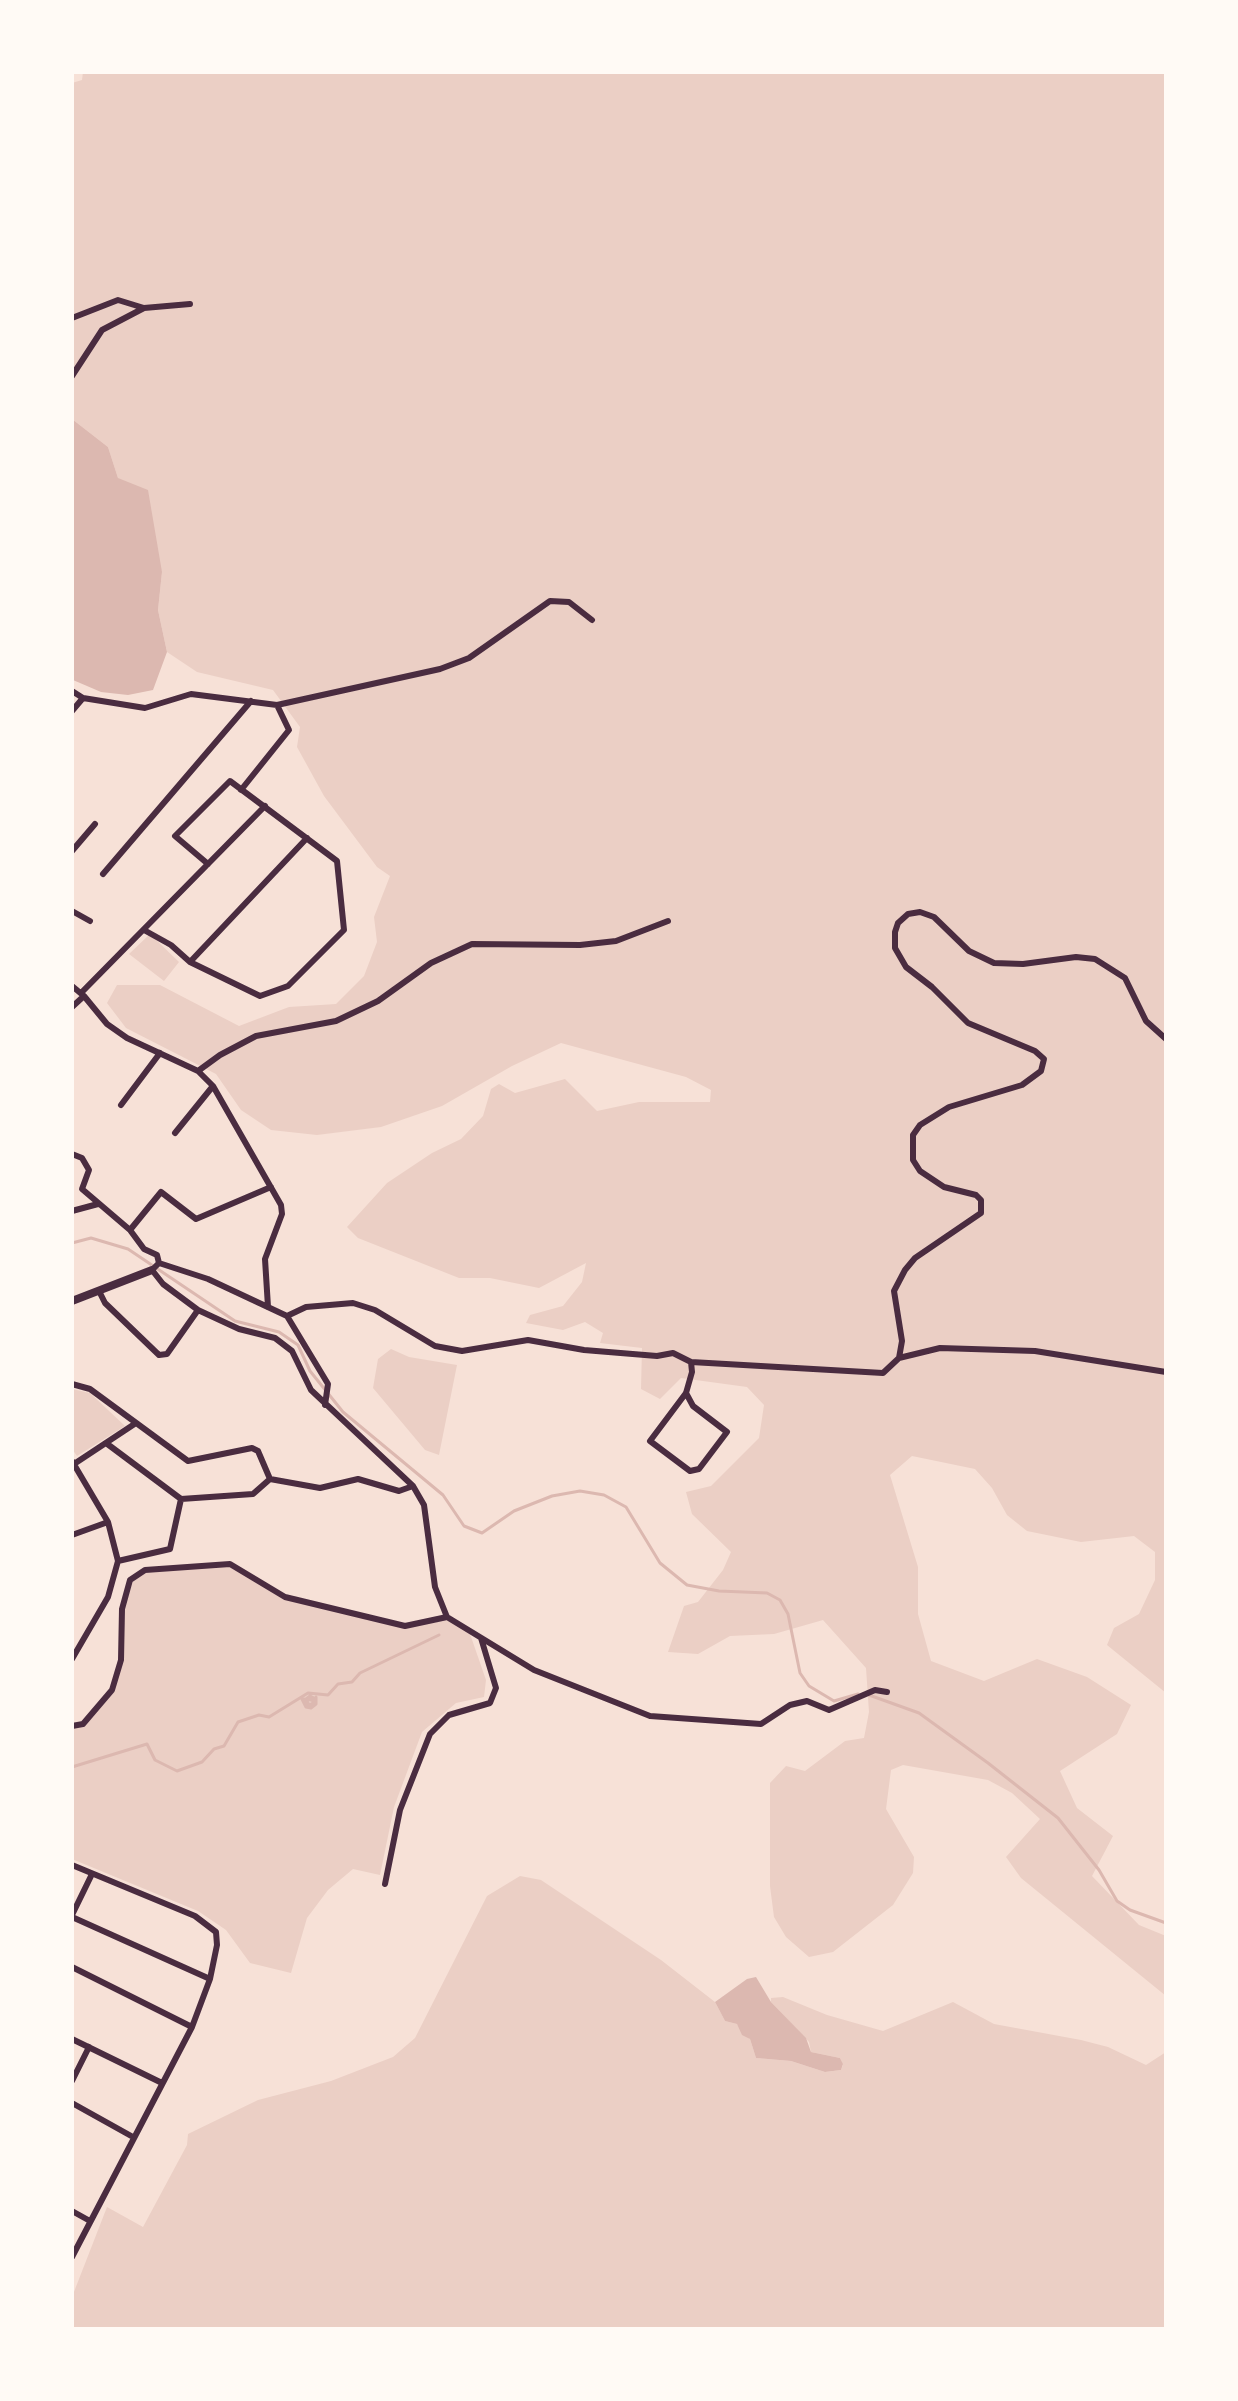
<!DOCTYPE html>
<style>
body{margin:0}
#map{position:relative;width:1238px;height:2401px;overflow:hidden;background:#f7e1d7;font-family:"Roboto Condensed",sans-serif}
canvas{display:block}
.frame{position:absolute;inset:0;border:74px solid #fffaf5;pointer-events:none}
</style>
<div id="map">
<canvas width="1238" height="2401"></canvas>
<div class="frame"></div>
</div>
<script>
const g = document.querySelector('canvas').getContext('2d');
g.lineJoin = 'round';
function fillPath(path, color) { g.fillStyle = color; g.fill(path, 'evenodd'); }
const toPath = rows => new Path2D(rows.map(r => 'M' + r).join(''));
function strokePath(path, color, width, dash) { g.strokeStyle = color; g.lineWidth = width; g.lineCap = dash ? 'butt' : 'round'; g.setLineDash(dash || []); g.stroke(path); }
const green = toPath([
 [83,72,1166,72,1166,1693,1107,1645,1114,1628,1139,1614,1155,1580,1155,1552,1134,1536,1081,1542,1027,1531,1007,1515,992,1488,975,1469,912,1456,890,1475,918,1567,918,1614,931,1661,984,1681,1037,1659,1087,1677,1131,1705,1117,1734,1060,1771,1077,1808,1113,1836,1092,1876,1139,1925,1166,1936,1166,1996,1021,1878,1006,1857,1040,1819,1012,1793,988,1780,903,1765,891,1770,886,1809,914,1857,913,1873,893,1905,833,1952,809,1957,786,1937,774,1917,770,1886,770,1783,786,1766,805,1771,845,1741,864,1738,869,1712,866,1668,823,1620,774,1634,730,1636,698,1654,668,1652,684,1606,698,1602,723,1570,731,1552,692,1514,686,1492,711,1486,759,1438,764,1405,747,1387,681,1378,660,1399,641,1389,642,1348,600,1343,603,1333,585,1322,563,1330,526,1323,530,1315,563,1306,582,1282,586,1263,539,1288,490,1278,459,1278,358,1238,347,1227,387,1183,432,1153,461,1139,483,1116,491,1089,499,1084,515,1093,565,1079,597,1111,639,1102,710,1102,711,1090,686,1077,561,1043,512,1066,442,1106,381,1127,317,1135,271,1130,241,1110,216,1074,126,1028,107,1003,117,985,160,985,239,1026,289,1007,336,1004,364,976,377,942,374,917,390,876,377,867,324,796,297,747,300,727,273,690,197,672,167,652,158,610,162,572,118,478,108,447,72,419,72,83,82,80],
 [150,934,179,962,164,981,129,954],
 [391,1349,409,1357,457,1365,439,1455,425,1450,373,1388,378,1359],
 [72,1389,90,1393,125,1426,77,1456,72,1449],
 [230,1564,285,1597,404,1626,447,1617,469,1631,486,1680,484,1697,456,1703,422,1732,394,1807,380,1875,353,1869,328,1890,307,1918,291,1973,250,1963,226,1930,198,1911,72,1859,72,1726,83,1724,112,1690,121,1660,122,1609,130,1580,145,1570],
 [520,1876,541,1880,661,1960,715,2002,725,2021,737,2024,750,2039,756,2058,791,2061,825,2072,841,2070,843,2065,840,2058,811,2052,809,2042,771,2002,771,1998,783,1997,827,2015,883,2031,953,2002,994,2024,1081,2040,1108,2047,1146,2065,1166,2052,1166,2329,72,2329,72,2297,107,2207,143,2227,187,2145,188,2134,258,2100,331,2081,393,2057,415,2038,487,1896]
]);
const water = toPath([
 [72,419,108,447,118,478,148,490,162,572,158,610,167,652,153,690,128,695,101,692,73,680],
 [756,1977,771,2002,806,2038,811,2052,840,2058,843,2064,841,2070,825,2072,791,2061,756,2058,750,2039,742,2035,737,2024,725,2021,715,2002,747,1979]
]);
const stream = toPath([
 [72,1243,91,1238,128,1249,235,1321,279,1332,298,1345,310,1371,343,1412,443,1495,464,1526,482,1533,514,1511,552,1496,580,1491,604,1495,626,1507,660,1563,687,1585,719,1591,767,1593,780,1600,788,1614,800,1673,809,1686,834,1701,858,1694],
 [869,1695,919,1713,988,1763,1058,1818,1099,1870,1117,1901,1130,1910,1166,1923],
 [302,1699,306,1707,311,1708,316,1704,316,1697],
 [304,1699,307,1705,311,1706,315,1702,314,1698,310,1696,306,1699,309,1705,313,1703,312,1698,308,1699,310,1700],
 [72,1767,147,1744,155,1760,177,1771,202,1762,214,1749,224,1746,238,1722,259,1715,269,1717,308,1693,328,1695,338,1684,352,1682,360,1673,439,1635]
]);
const minor = toPath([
 [72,318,118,300,144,308],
 [72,376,102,330,144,308,190,304],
 [72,691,83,698,145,708,191,694,277,705,289,730,241,790],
 [277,705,440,669,469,658,550,601,569,602,592,620],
 [72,711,83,698],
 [72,851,95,824],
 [103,874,251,701],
 [72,911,90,921],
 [144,930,171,945,190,962,260,996,288,986,344,930,337,861,230,781,175,836,208,864],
 [190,962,307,838],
 [72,986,84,996,107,1024,127,1038,198,1071,213,1086,281,1205,282,1214,265,1259,268,1307],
 [81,993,265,806],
 [72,1007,84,996],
 [198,1071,220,1055,256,1036,336,1021,378,1001,431,963,472,944,580,945,616,941,668,921],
 [121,1105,160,1053],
 [175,1133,213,1086],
 [72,1154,82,1158,89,1170,82,1189,130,1230,144,1249,157,1255,159,1263],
 [72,1211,98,1204],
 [130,1230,161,1192,196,1219,271,1187],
 [159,1263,152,1270,163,1284,198,1310,239,1329,275,1338,292,1351,311,1390,413,1486,424,1505,435,1587,447,1617,534,1670,650,1716,761,1724,790,1705,807,1701,829,1710,875,1690,887,1692],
 [159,1263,208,1279,287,1316,328,1384,325,1405],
 [100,1293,105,1303,159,1355,167,1354,198,1310],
 [287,1316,306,1307,353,1303,375,1310,435,1346,462,1351,528,1340,584,1350,657,1356,673,1353,691,1362,692,1372,686,1393,650,1441,690,1471,699,1469,727,1432,693,1406,686,1393],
 [899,1358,940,1348,1035,1351,1166,1372],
 [691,1362,883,1373,899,1358,902,1341,894,1291,905,1270,915,1258,981,1213,981,1200,976,1195,944,1187,920,1171,913,1160,913,1135,920,1125,949,1107,1022,1085,1041,1071,1044,1059,1035,1051,968,1023,932,987,906,967,895,948,895,932,898,923,908,914,920,912,934,917,969,951,994,963,1023,964,1076,957,1095,959,1125,978,1146,1021,1166,1039],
 [72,1384,90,1389,188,1461,252,1448,258,1451,270,1479,320,1488,358,1479,399,1491,413,1486],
 [106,1443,181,1499,253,1494,270,1479],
 [72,1461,108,1522,118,1561,108,1597,72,1659],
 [74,1464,136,1423],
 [72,1535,108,1522],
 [118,1561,170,1549,181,1499],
 [72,1726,83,1724,112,1690,121,1660,122,1609,130,1580,145,1570,230,1564,285,1597,405,1626,447,1617],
 [72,1865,195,1916,216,1932,217,1945,210,1979,192,2027,72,2257],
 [385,1884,400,1810,430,1734,449,1715,490,1703,496,1688,481,1638],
 [72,1915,92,1874],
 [72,1917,210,1979],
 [72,1967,192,2027],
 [72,2039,162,2083],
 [72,2081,89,2047],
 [72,2103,133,2137],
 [72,2211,90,2221]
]);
const tertiary = toPath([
 [72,1301,152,1270]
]);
fillPath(green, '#ebcfc5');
fillPath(water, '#dcb8b0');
strokePath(stream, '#dcb8b0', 3);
strokePath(minor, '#4a2c40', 6);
strokePath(tertiary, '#4a2c40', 8);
</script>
